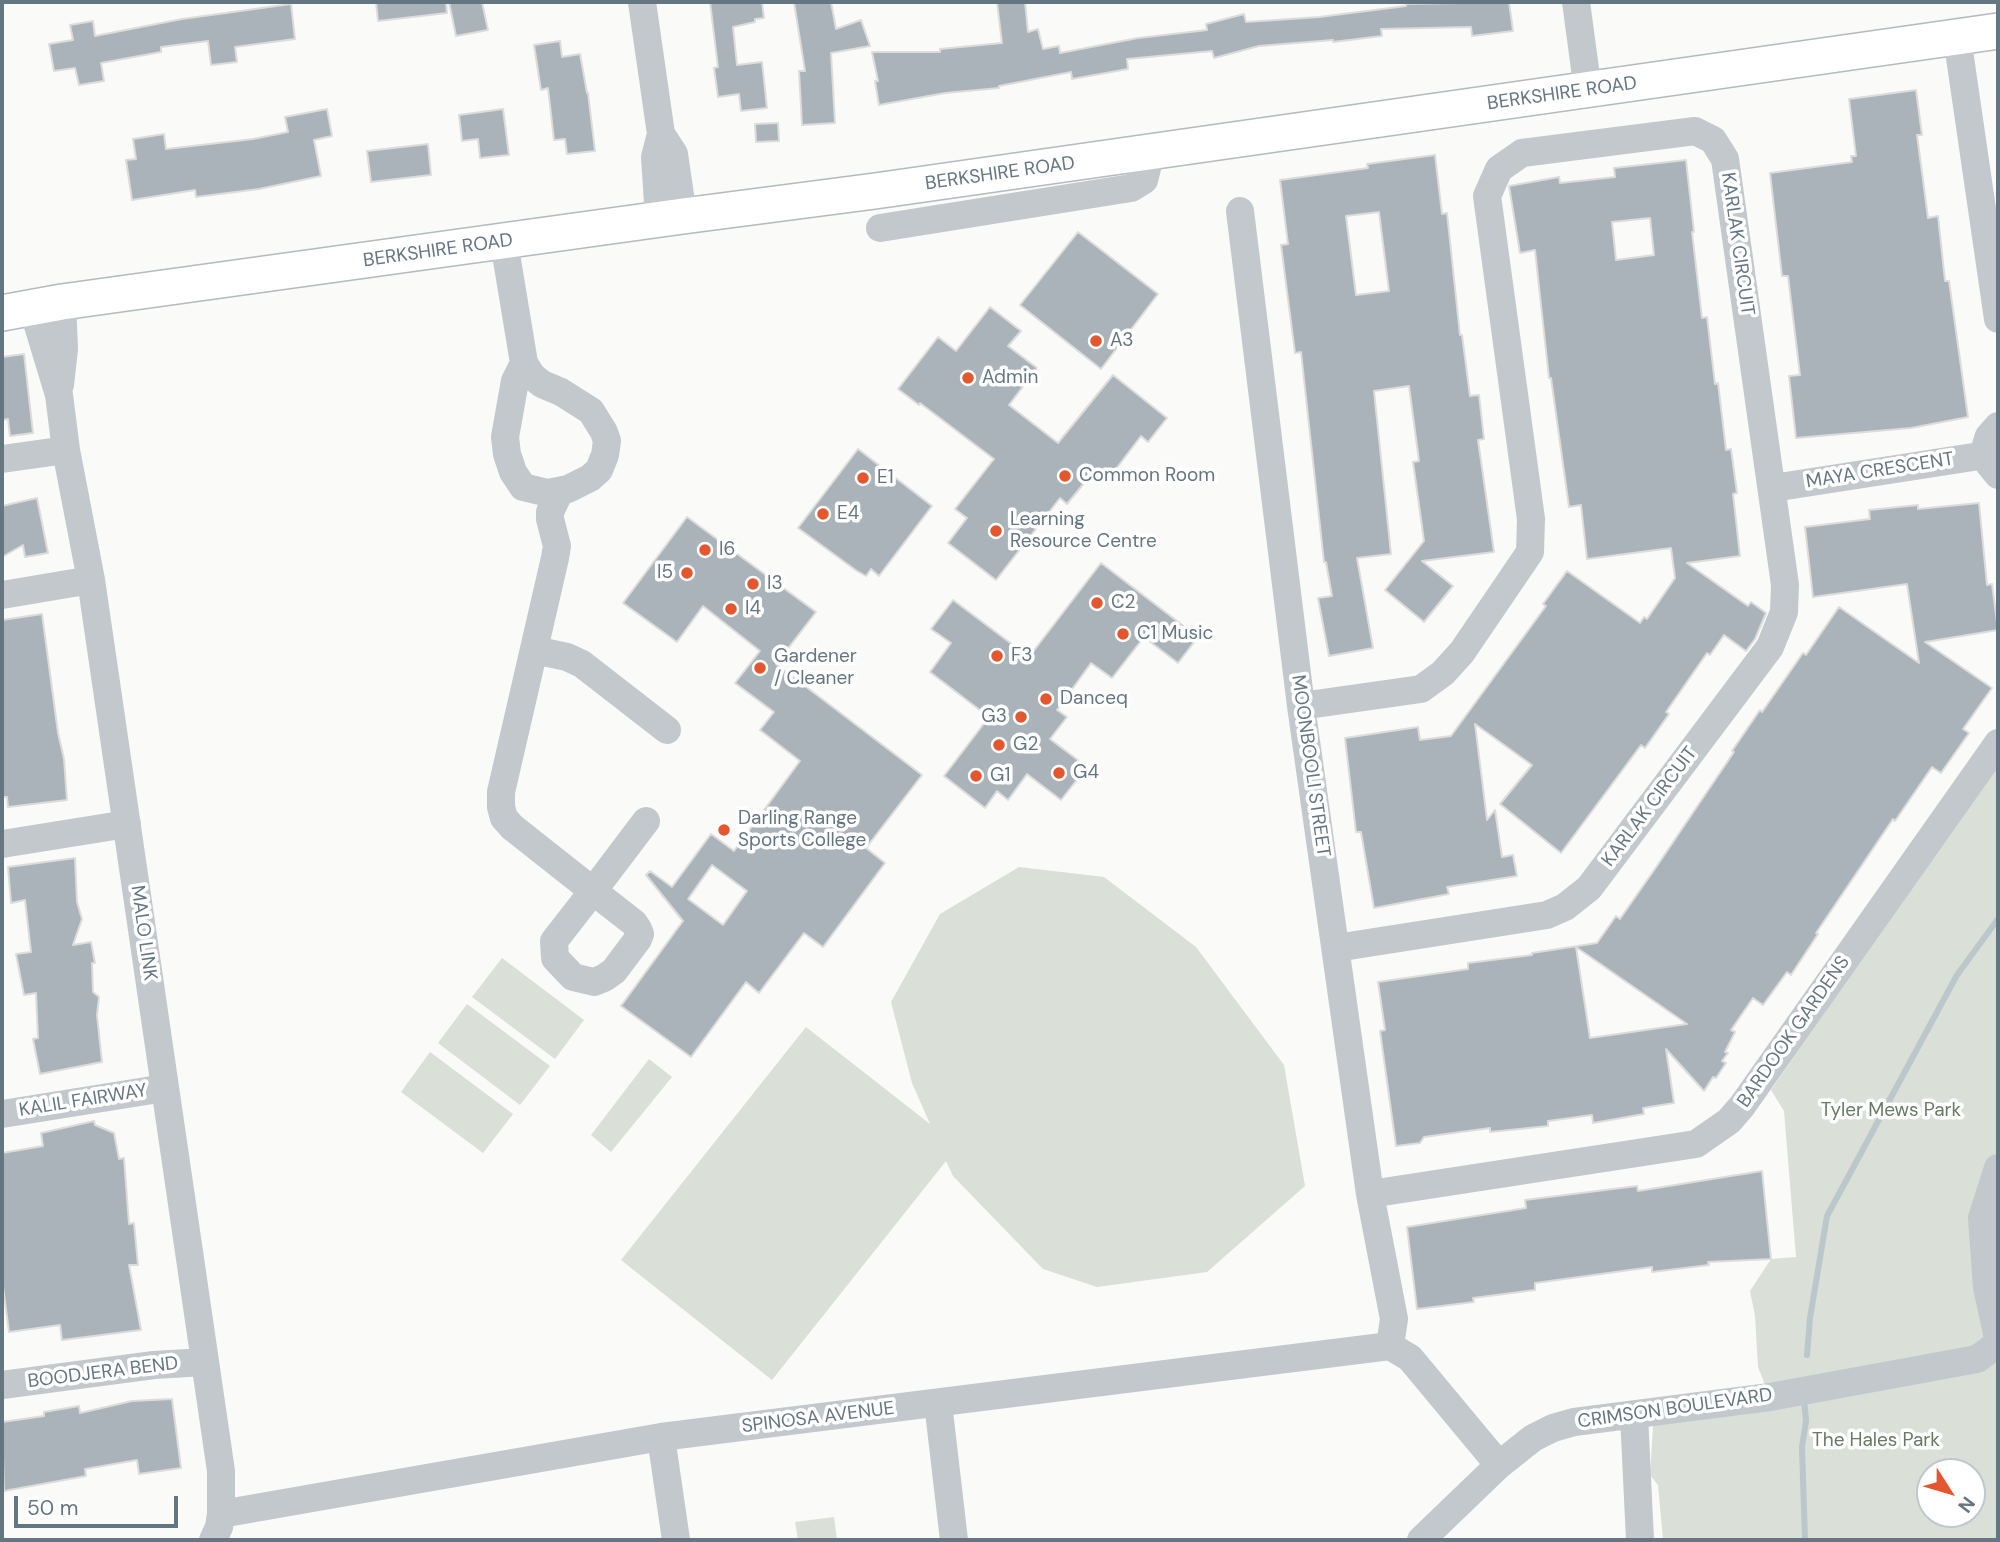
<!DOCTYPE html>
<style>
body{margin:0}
#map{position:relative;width:2000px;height:1542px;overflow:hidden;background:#fafaf8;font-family:"DM Sans",sans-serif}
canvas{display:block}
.frame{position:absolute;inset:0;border:4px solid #657683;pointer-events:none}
.north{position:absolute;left:1916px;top:1458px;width:70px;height:70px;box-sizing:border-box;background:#fff;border:2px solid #c1c8cd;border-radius:50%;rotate:127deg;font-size:19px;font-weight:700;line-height:28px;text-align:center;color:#657683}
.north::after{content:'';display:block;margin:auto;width:24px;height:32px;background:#e4572e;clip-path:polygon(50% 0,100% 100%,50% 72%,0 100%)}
.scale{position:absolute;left:14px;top:1496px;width:164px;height:32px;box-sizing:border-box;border:4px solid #657683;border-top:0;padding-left:9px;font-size:21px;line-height:24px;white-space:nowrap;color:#657683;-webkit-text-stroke:5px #fff;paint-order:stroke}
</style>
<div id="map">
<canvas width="2000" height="1542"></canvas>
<div class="frame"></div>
<div class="north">N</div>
<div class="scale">50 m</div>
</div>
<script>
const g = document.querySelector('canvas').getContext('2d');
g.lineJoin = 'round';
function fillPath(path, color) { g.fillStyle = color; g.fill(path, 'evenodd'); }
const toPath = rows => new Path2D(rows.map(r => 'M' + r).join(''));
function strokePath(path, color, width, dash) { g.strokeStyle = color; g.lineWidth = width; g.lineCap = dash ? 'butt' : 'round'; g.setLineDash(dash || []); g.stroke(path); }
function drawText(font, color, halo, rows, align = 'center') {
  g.font = font + ' "DM Sans",sans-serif'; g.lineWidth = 7; g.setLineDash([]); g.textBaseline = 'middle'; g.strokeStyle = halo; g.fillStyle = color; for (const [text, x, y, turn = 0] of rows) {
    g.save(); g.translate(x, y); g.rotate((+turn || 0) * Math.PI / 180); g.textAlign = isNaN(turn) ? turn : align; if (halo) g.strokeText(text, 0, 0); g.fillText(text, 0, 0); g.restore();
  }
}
const green = toPath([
 [1998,763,1998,1168,1995,1174,1998,1540,1663,1540,1658,1485,1650,1475,1654,1412,1770,1397,1758,1367,1755,1316,1750,1291,1771,1259,1796,1257,1784,1111,1771,1090],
 [1930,1472,1972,1472,1972,1514,1930,1514],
 [1019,867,1104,877,1196,947,1284,1065,1305,1186,1207,1272,1097,1287,1043,1269,953,1176,946,1161,772,1380,621,1260,806,1027,930,1124,912,1083,891,1002,940,914],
 [502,958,584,1020,555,1059,472,997],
 [467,1004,550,1066,520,1105,438,1043],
 [430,1052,513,1114,483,1153,401,1092],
 [649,1059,672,1077,611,1152,591,1135],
 [834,1517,837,1540,798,1540,795,1522]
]);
const stream = toPath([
 [1807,1355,1810,1318,1827,1216,1957,975,1998,919],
 [1804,1399,1806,1421,1802,1447,1805,1540]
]);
const building = toPath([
 [376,2,446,2,447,13,378,21,376,2],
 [449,2,482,2,488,30,456,36,449,2],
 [710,2,762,2,764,18,755,19,755,22,733,27,737,65,762,62,767,108,741,111,739,94,718,97,714,68,718,67,710,2],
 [794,2,831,2,836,29,861,20,870,46,831,53,835,123,802,125,799,71,805,71,794,2],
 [997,2,1025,2,1028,32,1038,29,1043,49,1059,46,1060,53,1138,38,1207,30,1206,24,1244,14,1246,22,1319,17,1406,6,1406,4,1509,2,1513,31,1472,36,1471,27,1381,29,1382,36,1333,42,1333,40,1259,46,1214,58,1212,51,1127,59,1128,69,1072,79,1071,72,999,86,999,88,945,93,879,105,875,81,878,81,872,52,940,52,940,49,1002,43,997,2],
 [291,4,295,39,235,47,237,62,211,65,208,41,161,47,161,52,101,63,104,81,79,85,75,68,54,71,49,44,73,40,70,25,93,21,95,36,182,19,291,4],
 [560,41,562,57,580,54,587,93,588,93,595,151,567,154,565,139,554,140,548,88,541,90,534,45,560,41],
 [1916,90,1922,135,1917,135,1928,218,1938,216,1945,281,1949,281,1968,417,1911,428,1796,438,1789,376,1800,375,1788,276,1782,276,1770,173,1852,162,1851,156,1856,156,1849,99,1916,90],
 [327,109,332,136,314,140,321,176,259,189,196,197,195,190,132,200,126,160,136,159,133,139,164,134,166,149,253,139,288,132,285,117,327,109],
 [503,109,509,155,480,158,478,139,462,141,459,115,503,109],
 [778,123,779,141,756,142,755,124,778,123],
 [428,144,431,175,371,182,367,151,428,144],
 [1435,155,1442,214,1447,213,1460,335,1462,335,1470,396,1479,395,1484,439,1478,440,1494,552,1422,561,1453,586,1424,622,1385,590,1424,541,1413,462,1419,461,1409,386,1374,391,1391,554,1357,558,1373,648,1329,656,1318,598,1332,596,1326,562,1324,562,1301,352,1295,353,1281,245,1288,244,1280,180,1368,168,1367,164,1435,155],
 [1379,212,1389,291,1356,295,1346,216,1379,212],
 [1686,160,1694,232,1692,232,1702,318,1707,317,1715,384,1718,383,1726,450,1731,449,1737,493,1733,494,1740,556,1687,563,1748,606,1751,602,1766,613,1755,639,1746,651,1724,635,1710,655,1707,653,1666,712,1669,714,1645,748,1641,745,1561,853,1500,804,1532,765,1475,724,1487,820,1495,810,1502,857,1513,855,1517,876,1447,887,1449,894,1374,908,1361,832,1356,832,1345,738,1418,727,1420,740,1451,736,1546,606,1543,604,1567,571,1640,623,1644,617,1647,619,1675,578,1671,548,1587,559,1581,505,1569,507,1551,378,1549,378,1535,250,1520,253,1509,186,1559,177,1560,183,1615,177,1614,168,1686,160],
 [1650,218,1654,255,1616,260,1612,222,1650,218],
 [1078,232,1158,294,1101,369,1020,305,1078,232],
 [990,307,1021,331,1008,346,1037,368,1009,405,1058,443,1113,375,1167,418,1148,442,1141,436,1106,482,1097,475,1085,482,1067,504,1060,498,996,580,948,543,967,518,955,509,994,459,920,403,919,405,898,389,938,337,956,351,990,307],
 [24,354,33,433,10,436,8,419,2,420,2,357,24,354],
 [858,449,932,506,879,576,871,569,866,576,857,571,798,528,858,449],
 [37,498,48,553,25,557,23,545,2,557,2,506,37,498],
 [1979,503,1987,585,1992,584,1998,630,1925,642,1992,688,1963,729,1969,733,1941,773,1932,767,1895,821,1893,819,1816,933,1818,934,1791,975,1787,972,1763,1005,1753,998,1731,1030,1735,1032,1725,1052,1728,1053,1722,1061,1726,1063,1716,1078,1713,1077,1704,1091,1666,1049,1674,1103,1643,1108,1644,1114,1593,1123,1592,1115,1548,1121,1548,1126,1490,1132,1490,1128,1424,1137,1420,1143,1396,1146,1380,1031,1385,1030,1378,982,1468,969,1468,963,1532,955,1532,953,1597,943,1616,916,1620,919,1657,866,1734,752,1732,751,1760,710,1762,712,1803,653,1806,655,1839,607,1919,663,1907,584,1813,597,1805,527,1870,519,1869,510,1918,505,1918,509,1979,503],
 [1576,947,1687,1024,1590,1038,1576,947],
 [687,517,816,612,776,664,922,775,866,848,885,863,823,947,804,933,759,993,746,982,691,1057,621,1006,683,921,646,875,650,871,672,887,711,834,734,851,800,761,760,730,774,712,735,683,760,651,703,606,677,642,623,603,687,517],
 [712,865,747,891,723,925,688,899,712,865],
 [1101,563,1198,637,1178,663,1144,637,1112,678,1091,663,1057,710,1067,717,1050,739,1087,767,1061,800,1027,774,1008,800,997,791,985,808,944,776,989,717,930,672,951,643,931,629,953,600,1029,657,1101,563],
 [42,614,58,733,64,759,67,800,8,807,7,797,2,797,2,620,42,614],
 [75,858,77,902,82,919,73,945,91,942,95,963,92,963,93,992,99,997,97,1015,102,1062,40,1074,33,1039,38,1038,36,993,24,995,16,954,31,952,25,900,11,903,8,867,75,858],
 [94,1121,95,1125,114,1133,119,1159,124,1158,129,1224,134,1223,138,1265,129,1265,141,1330,62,1340,60,1325,9,1332,2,1279,2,1153,43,1146,41,1133,94,1121],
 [1762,1171,1771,1259,1708,1262,1709,1265,1652,1272,1652,1267,1535,1283,1535,1290,1473,1298,1474,1302,1417,1309,1407,1227,1526,1208,1525,1200,1637,1186,1638,1191,1762,1171],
 [172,1399,181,1468,139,1474,137,1460,85,1469,86,1476,4,1491,2,1422,44,1416,44,1412,79,1406,80,1413,132,1401,172,1399]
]);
const minor = toPath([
 [642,2,661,134,655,157,659,219],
 [1576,2,1588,91],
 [1957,37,1998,319],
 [661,134,674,154,683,216],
 [880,228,1131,188,1144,180,1151,152],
 [504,242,524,363,532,376,542,384,561,392,591,411,604,432,607,441,605,455,599,470,590,478,568,489,548,493,523,487,513,472,507,454,505,437,515,381,524,363],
 [33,309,59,395,66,450,91,580,221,1471,221,1514,219,1527,213,1540],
 [60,385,64,349,62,302],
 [1998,426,1989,436,1986,445,1989,464,1998,475],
 [2,459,66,450],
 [1773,488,1986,455],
 [560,491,550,512,550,519,557,546,555,558,501,792,501,807,504,818,512,827,593,891,634,923,638,929,640,934,638,939,614,971,604,978,594,982,573,977,555,958,554,941,593,891,646,821],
 [2,595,91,580],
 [534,650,567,657,582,664,667,730],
 [1301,706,1421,689,1443,673,1462,652,1530,552,1531,519,1487,196,1499,169,1522,153,1695,131,1713,140,1725,159,1785,585,1784,612,1770,647,1589,888,1565,907,1547,915,1336,948],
 [2,844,127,824],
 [2,1114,165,1088],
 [1998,1168,1982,1218,1987,1287,1998,1338],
 [1370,1194,1696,1144,1729,1121,1742,1106,1998,743],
 [1390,1346,1410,1358,1499,1465],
 [2,1385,154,1365,205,1362],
 [938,1403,954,1540],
 [1634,1415,1640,1540],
 [661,1437,676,1540],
 [221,1514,661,1437,1390,1346,1394,1319,1370,1194,1301,706,1240,211],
 [1421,1540,1499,1465,1533,1438,1553,1428,1574,1422,1770,1397,1977,1359,1998,1344]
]);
const major = toPath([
 [2,313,62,302,683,216,875,191,1998,31]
]);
const markers = [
 [1096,341,7,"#e4572e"],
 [968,378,7,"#e4572e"],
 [1065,476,7,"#e4572e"],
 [863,478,7,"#e4572e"],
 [823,514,7,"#e4572e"],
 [996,531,7,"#e4572e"],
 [705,550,7,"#e4572e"],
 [687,573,7,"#e4572e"],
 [753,584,7,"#e4572e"],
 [1097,603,7,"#e4572e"],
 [731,609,7,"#e4572e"],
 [1123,634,7,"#e4572e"],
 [997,656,7,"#e4572e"],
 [760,668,7,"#e4572e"],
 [1046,699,7,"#e4572e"],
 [1021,717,7,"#e4572e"],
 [999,745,7,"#e4572e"],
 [1059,773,7,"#e4572e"],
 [976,776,7,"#e4572e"],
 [724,830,7,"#e4572e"]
];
const streetNames = [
 ["BERKSHIRE ROAD",1562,94,-8],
 ["BERKSHIRE ROAD",1000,174,-8],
 ["KARLAK CIRCUIT",1737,244,82],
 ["BERKSHIRE ROAD",438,251,-8],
 ["MAYA CRESCENT",1880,471,-9],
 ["MOONBOOLI STREET",1310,766,82],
 ["KARLAK CIRCUIT",1650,807,-53],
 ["MALO LINK",143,933,82],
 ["BARDOOK GARDENS",1794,1032,-55],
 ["KALIL FAIRWAY",83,1101,-9],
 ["BOODJERA BEND",103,1373,-7],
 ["CRIMSON BOULEVARD",1675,1409,-8],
 ["SPINOSA AVENUE",818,1418,-7]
];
const poiNames = [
 ["A3",1110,341],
 ["Admin",982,378],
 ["Common Room",1079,476],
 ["E1",877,478],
 ["E4",837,514],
 ["Learning",1010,520],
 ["Resource Centre",1010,542],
 ["I6",719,550],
 ["I5",673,573,"right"],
 ["I3",767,584],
 ["C2",1111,603],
 ["I4",745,609],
 ["C1 Music",1137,634],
 ["F3",1011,656],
 ["Gardener",774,657],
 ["/ Cleaner",774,679],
 ["Danceq",1060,699],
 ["G3",1007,717,"right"],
 ["G2",1013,745],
 ["G4",1073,773],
 ["G1",990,776],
 ["Darling Range",738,819],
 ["Sports College",738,841]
];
const parkNames = [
 ["Tyler Mews Park",1891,1111],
 ["The Hales Park",1876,1441]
];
fillPath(green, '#dadfd7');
strokePath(stream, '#bbc7cb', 6);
fillPath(building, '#aab3b9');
strokePath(building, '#dcdcda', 2);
strokePath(major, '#b5babe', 38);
strokePath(minor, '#c3c8cc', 28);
strokePath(major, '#fff', 35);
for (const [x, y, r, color] of markers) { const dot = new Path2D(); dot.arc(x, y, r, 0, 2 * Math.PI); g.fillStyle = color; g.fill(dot); strokePath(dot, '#fff', 2.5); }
drawText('19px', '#657683', '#fff', streetNames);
drawText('19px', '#657683', '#fff', poiNames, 'left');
drawText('19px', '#687a64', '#fff', parkNames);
</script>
